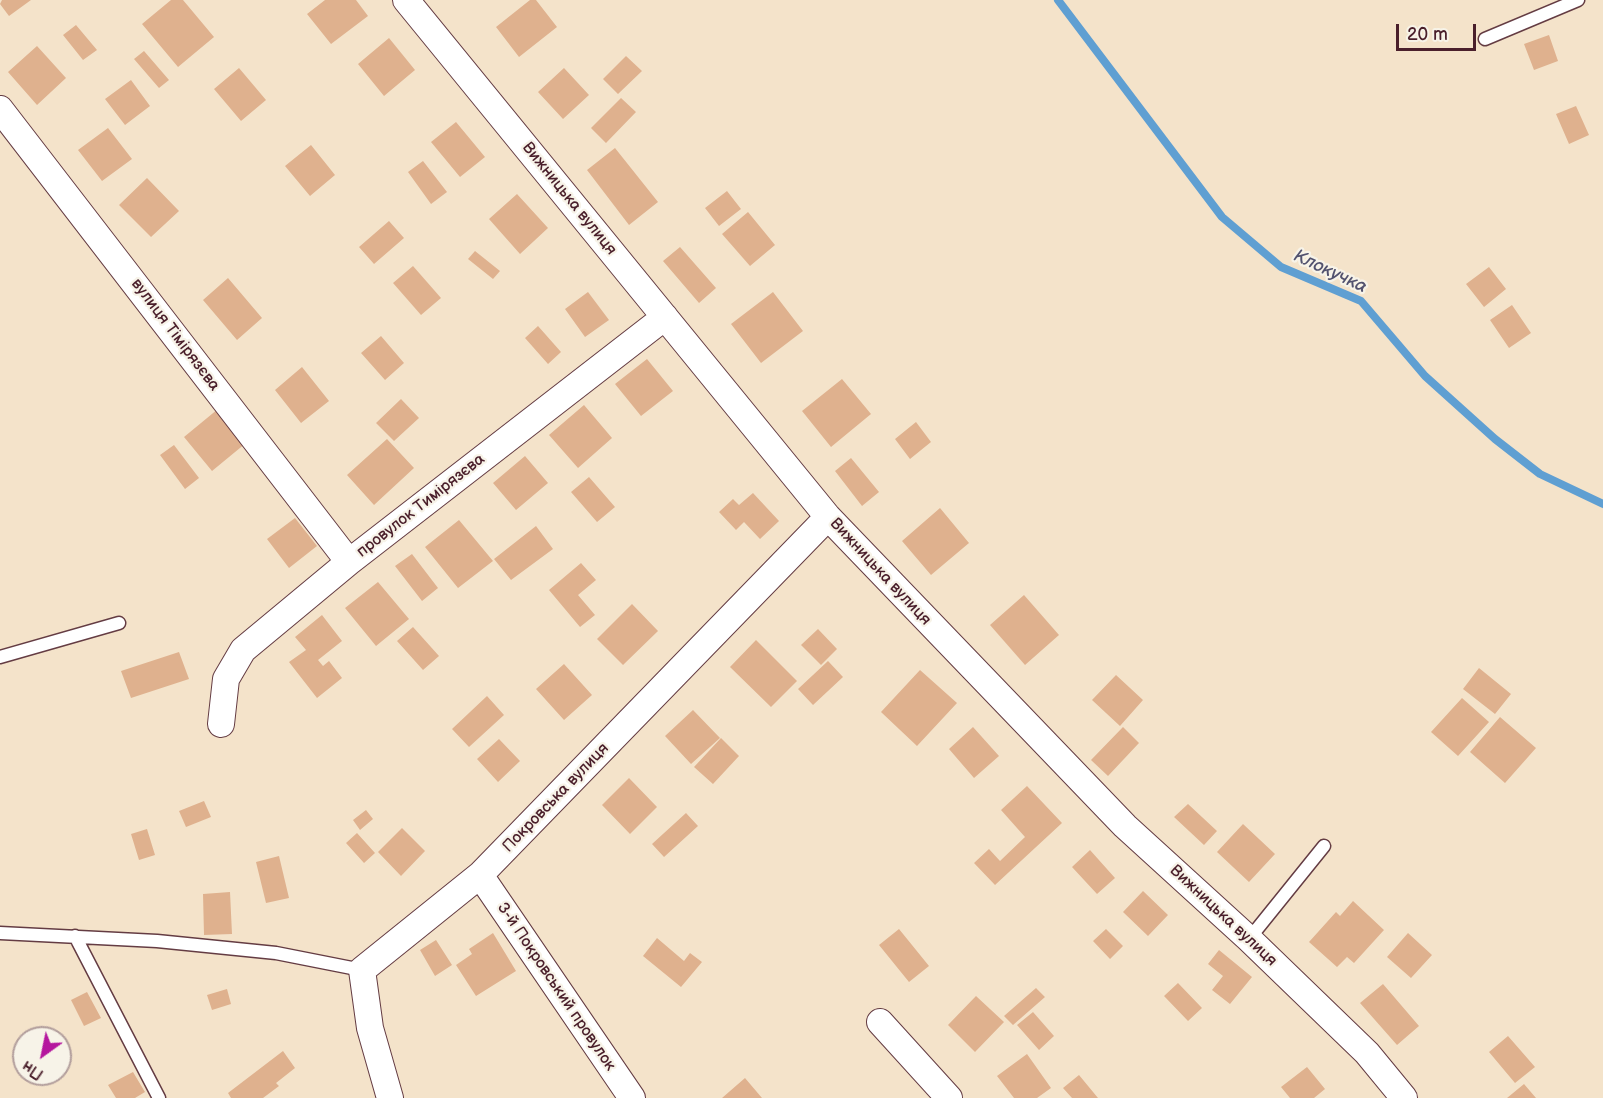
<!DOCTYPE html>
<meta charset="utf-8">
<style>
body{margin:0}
#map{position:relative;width:1603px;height:1098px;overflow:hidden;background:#f4e3ca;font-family:"Balsamiq Sans",sans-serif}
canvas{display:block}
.north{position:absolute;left:12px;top:1026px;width:60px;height:60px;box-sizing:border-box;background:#f7f3e8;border:2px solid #b29e9c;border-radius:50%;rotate:213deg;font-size:16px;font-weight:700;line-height:24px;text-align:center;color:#4a1f2b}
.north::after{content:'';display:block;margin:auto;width:21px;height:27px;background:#b5179e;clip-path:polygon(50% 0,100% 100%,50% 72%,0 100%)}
.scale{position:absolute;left:1396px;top:24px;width:80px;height:27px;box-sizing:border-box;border:3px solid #4a1f2b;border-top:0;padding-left:8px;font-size:18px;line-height:21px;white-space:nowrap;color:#4a1f2b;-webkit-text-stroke:4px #f7f3e8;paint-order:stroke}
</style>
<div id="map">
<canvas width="1603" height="1098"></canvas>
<div class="north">Пн</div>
<div class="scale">20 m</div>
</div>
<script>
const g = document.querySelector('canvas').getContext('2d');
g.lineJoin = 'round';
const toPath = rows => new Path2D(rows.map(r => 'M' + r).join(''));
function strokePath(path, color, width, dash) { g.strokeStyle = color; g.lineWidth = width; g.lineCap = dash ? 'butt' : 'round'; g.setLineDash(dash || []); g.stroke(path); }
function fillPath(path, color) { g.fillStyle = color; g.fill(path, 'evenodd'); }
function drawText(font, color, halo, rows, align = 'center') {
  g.font = font + ' "Balsamiq Sans",sans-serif'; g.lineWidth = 4.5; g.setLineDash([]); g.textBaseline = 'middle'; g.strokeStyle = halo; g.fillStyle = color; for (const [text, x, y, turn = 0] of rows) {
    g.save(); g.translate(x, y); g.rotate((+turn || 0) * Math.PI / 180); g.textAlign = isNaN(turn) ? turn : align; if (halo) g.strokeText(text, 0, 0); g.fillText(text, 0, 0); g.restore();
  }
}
const stream = toPath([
 [1058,0,1222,217,1281,267,1361,301,1425,376,1495,439,1540,474,1603,504]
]);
const building = toPath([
 [2,0,31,0,9,16,0,4],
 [171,0,183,0,214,37,178,67,142,24],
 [325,0,356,0,368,16,331,44,307,14],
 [530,0,536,0,557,27,519,57,496,27],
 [76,25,97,50,83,60,63,35],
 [1549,35,1558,61,1534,70,1524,44],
 [389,38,415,70,384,96,358,64],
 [37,46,66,78,37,105,8,72],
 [144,51,169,80,159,88,134,59],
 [626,56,642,71,618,94,603,79],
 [239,68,266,100,241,121,214,89],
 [564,68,589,95,563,119,538,92],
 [131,80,150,106,125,125,105,99],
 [621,98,636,112,606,143,591,128],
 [1576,106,1589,135,1569,144,1556,114],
 [456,122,485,157,460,177,431,142],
 [108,128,132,159,102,181,78,150],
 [311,145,335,175,310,196,285,166],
 [615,148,658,202,629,225,587,170],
 [423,161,447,192,431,204,408,172],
 [147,178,179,211,151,237,119,205],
 [727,191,741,209,719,226,705,208],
 [517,194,548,228,520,254,489,219],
 [748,212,775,245,750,266,722,234],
 [389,221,404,238,374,264,359,247],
 [680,247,716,288,699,303,663,261],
 [475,251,500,271,493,279,468,259],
 [413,266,441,298,421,315,393,283],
 [1489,267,1506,289,1484,307,1466,284],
 [228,278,262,318,237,340,203,300],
 [588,292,609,320,585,337,565,309],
 [773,292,803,331,761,363,731,324],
 [1512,305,1531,333,1509,348,1490,320],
 [538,326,561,352,548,364,525,338],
 [381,336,404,363,385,380,361,353],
 [647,359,673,391,641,416,615,384],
 [302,367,329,401,301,423,275,390],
 [842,379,871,414,831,447,802,411],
 [401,399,419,418,394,441,376,423],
 [584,405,612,438,578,468,549,435],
 [218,409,246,443,212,471,184,437],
 [916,422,931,442,910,459,895,439],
 [387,439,414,468,374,505,347,475],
 [174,445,199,478,185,489,160,455],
 [525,456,548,483,516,510,493,483],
 [851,458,879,492,862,506,835,471],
 [589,477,615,507,597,522,571,492],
 [753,493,779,521,760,539,744,522,736,530,719,512,733,499,739,505],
 [940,508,969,543,931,575,902,541],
 [295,518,317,546,289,568,267,539],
 [459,520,493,561,458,588,425,547],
 [536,526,553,549,511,580,494,559],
 [412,554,438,588,422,601,395,566],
 [581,563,596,580,578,595,595,615,580,627,549,590],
 [378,582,409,619,376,646,345,608],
 [1024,595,1059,635,1025,665,990,625],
 [632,604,658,631,623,665,597,639],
 [322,615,342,641,318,660,323,666,329,661,342,678,317,698,289,662,306,650,295,637],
 [413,627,439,656,423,670,397,641],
 [818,629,837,649,821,665,801,645],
 [756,640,797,681,771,707,730,667],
 [179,652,189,679,131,698,121,671],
 [828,661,843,677,813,705,798,689],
 [564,664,592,695,564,720,536,689],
 [1479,668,1511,694,1495,714,1463,689],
 [920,670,957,703,917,746,881,712],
 [1116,675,1143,700,1120,726,1092,700],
 [487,696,504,715,469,747,452,729],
 [1462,698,1489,722,1458,756,1431,732],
 [693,710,720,738,691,764,665,736],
 [1500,717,1536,748,1505,783,1470,752],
 [973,727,999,756,974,778,949,749],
 [1123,727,1139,743,1108,776,1091,760],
 [721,738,739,756,713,784,694,767],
 [499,739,520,761,498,782,477,759],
 [629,778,657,807,630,834,602,805],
 [1027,786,1062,823,995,885,974,863,989,849,1000,861,1025,837,1001,810],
 [204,801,211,817,186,827,179,811],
 [1188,804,1217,831,1204,845,1174,817],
 [366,810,373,819,360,830,353,820],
 [686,813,698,826,664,857,652,844],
 [1243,824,1275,854,1249,882,1217,852],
 [402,828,425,851,401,876,378,852],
 [147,829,155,855,139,860,131,834],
 [357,833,375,853,364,863,346,843],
 [1090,850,1115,878,1097,894,1072,867],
 [279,856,289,898,266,903,256,862],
 [1143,891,1168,915,1148,936,1123,912],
 [230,892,232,934,204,935,203,894],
 [1353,901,1384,930,1354,963,1347,957,1337,967,1309,942,1336,912,1340,916],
 [899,929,929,966,909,982,879,945],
 [1106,929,1123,946,1110,959,1093,941],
 [493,933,516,971,476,996,456,965,472,954,469,949],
 [1408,933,1432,955,1411,978,1387,957],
 [657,938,684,961,690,953,702,962,681,987,643,956],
 [436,940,452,965,435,976,420,950],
 [1219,950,1252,977,1230,1004,1212,990,1223,976,1208,964],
 [1178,983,1202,1008,1188,1021,1164,996],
 [1383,984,1419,1026,1397,1045,1360,1003],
 [1036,988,1045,997,1013,1025,1004,1016],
 [227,989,231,1004,212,1010,207,995],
 [87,992,101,1018,84,1026,71,1000],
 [976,996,1004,1022,975,1052,948,1025],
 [1033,1012,1054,1036,1039,1050,1017,1025],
 [1508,1036,1535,1067,1515,1083,1489,1052],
 [283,1051,295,1068,276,1083,279,1086,263,1098,231,1098,228,1093],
 [1027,1054,1051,1088,1037,1098,1014,1098,997,1076],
 [1307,1067,1325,1089,1314,1098,1290,1098,1281,1087],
 [133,1072,145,1092,135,1098,116,1098,108,1085],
 [1079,1075,1098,1098,1072,1098,1063,1088],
 [745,1078,762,1098,722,1098],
 [1524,1084,1536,1098,1507,1098]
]);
const service = toPath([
 [1485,39,1578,0],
 [0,657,119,623],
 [0,933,157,941,276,953,362,970],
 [75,936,159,1098],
 [1249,939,1324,846]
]);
const minor = toPath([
 [406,0,828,517,1125,826,1249,939,1367,1053,1404,1098],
 [0,109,349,562],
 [221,724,226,679,243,650,349,562,665,317],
 [480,875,632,1098],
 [880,1022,949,1098],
 [390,1098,370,1028,362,970,480,875,828,517]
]);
const streetNames = [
 ["Вижницька вулиця",569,199,51],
 ["вулиця Тімірязєва",175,335,53],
 ["провулок Тимірязєва",421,506,-38],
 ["Вижницька вулиця",880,572,47],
 ["Покровська вулиця",556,798,-46],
 ["Вижницька вулиця",1223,916,43],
 ["3-й Покровський провулок",556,987,56]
];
const waterNames = [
 ["Клокучка",1330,272,25]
];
strokePath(stream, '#5f9fd2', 8);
fillPath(building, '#dfb18e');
strokePath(service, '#643c43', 15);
strokePath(minor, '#643c43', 28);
strokePath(service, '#fff', 12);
strokePath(minor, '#fff', 26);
drawText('16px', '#4a1f2b', '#f7f3e8', streetNames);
drawText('italic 18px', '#52526e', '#f7f3e8', waterNames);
</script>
